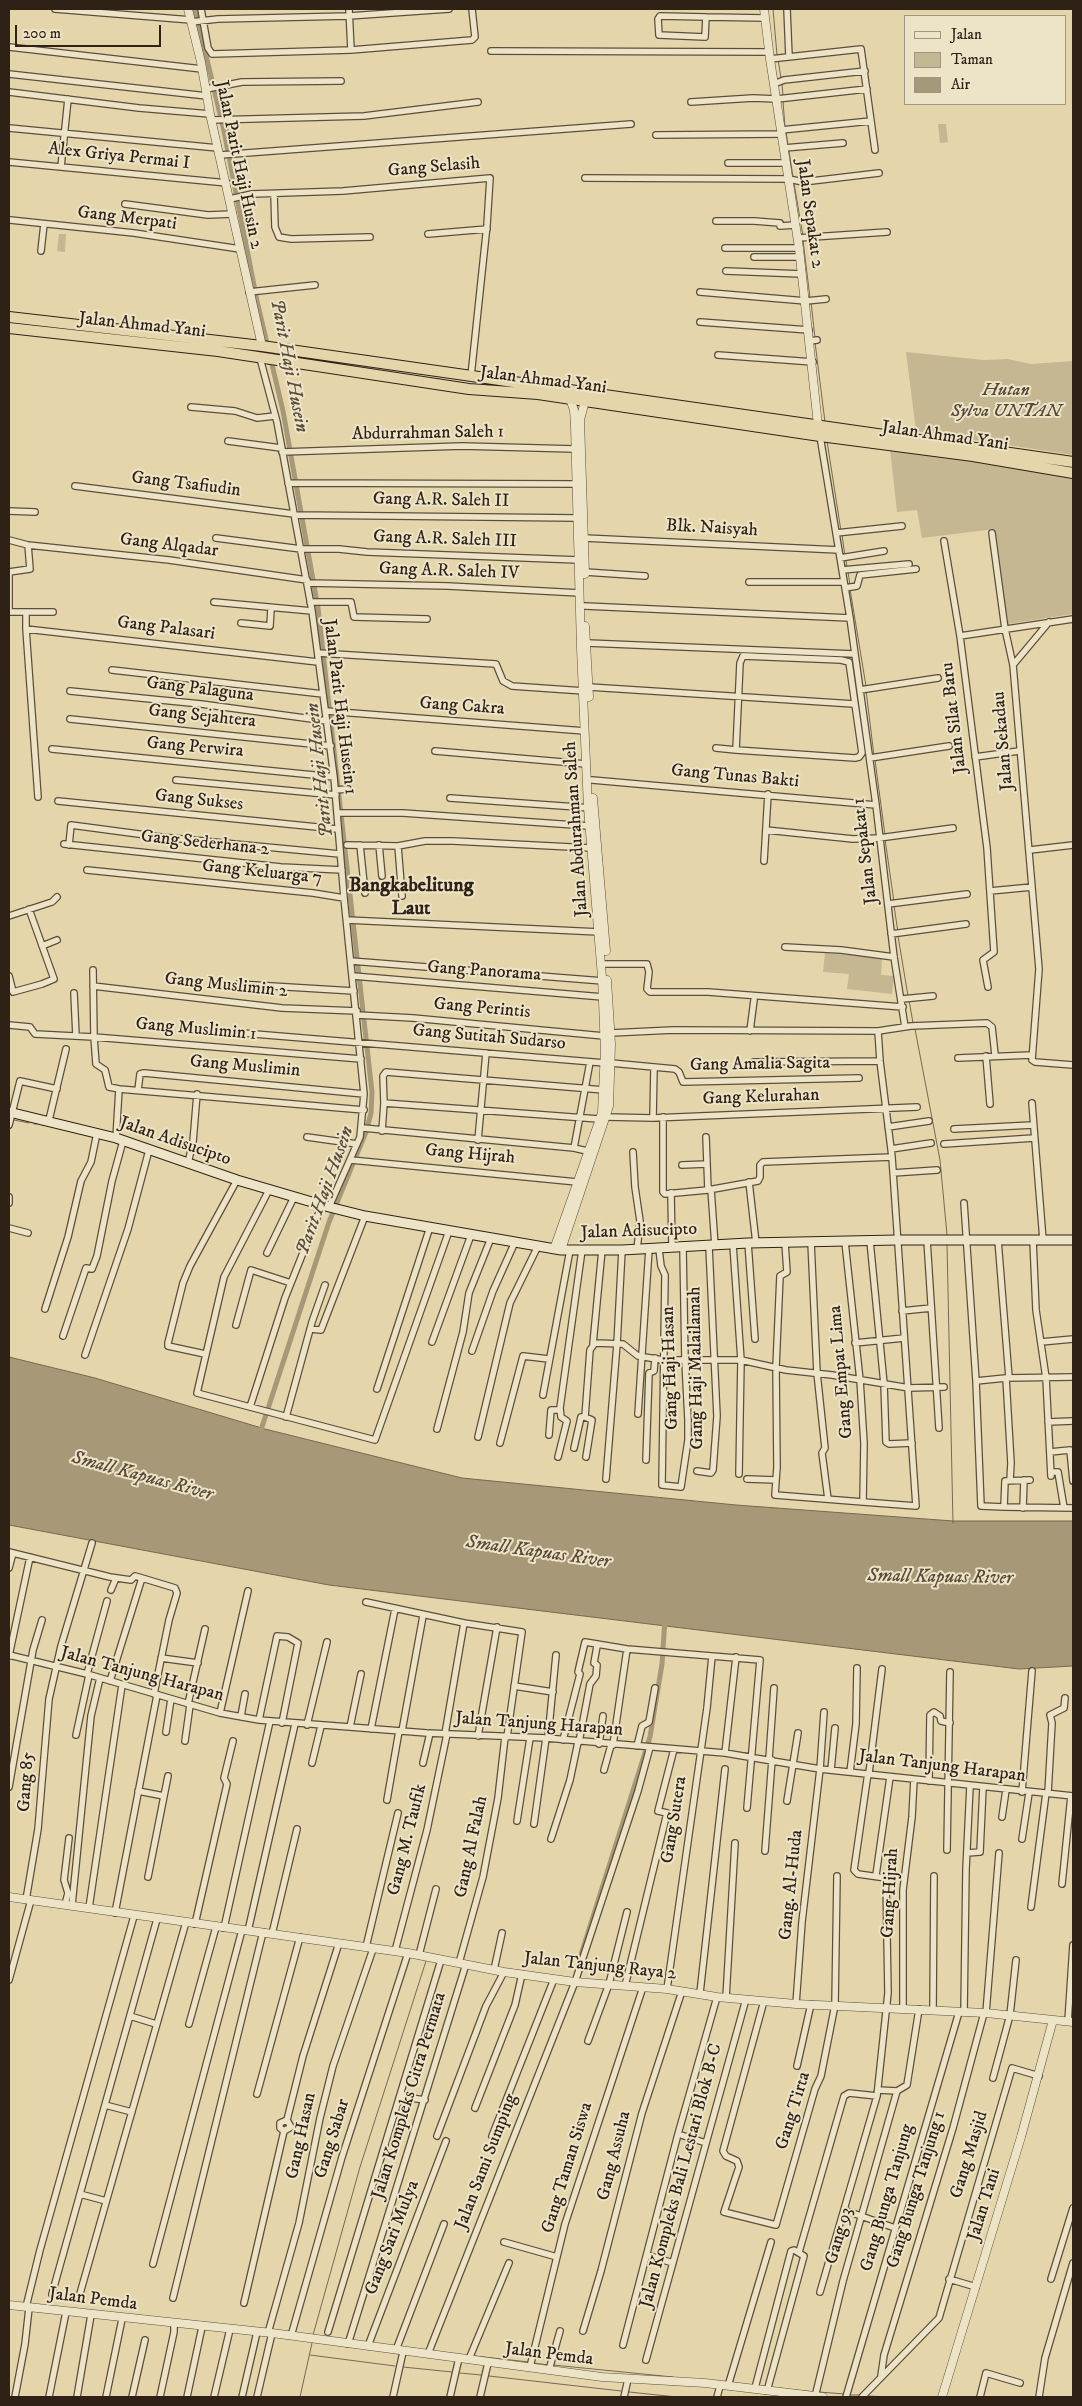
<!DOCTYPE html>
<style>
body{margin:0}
#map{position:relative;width:1082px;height:2406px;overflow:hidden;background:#e4d6aa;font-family:"IM FELL DW Pica",serif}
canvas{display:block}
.frame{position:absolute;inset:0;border:10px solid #302117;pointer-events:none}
.legend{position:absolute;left:904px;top:15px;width:162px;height:90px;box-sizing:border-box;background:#ede4c8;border:1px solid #a19681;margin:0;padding:6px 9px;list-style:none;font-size:15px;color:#302117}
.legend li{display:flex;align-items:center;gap:10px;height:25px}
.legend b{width:25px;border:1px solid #a19681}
.scale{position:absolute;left:15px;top:25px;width:146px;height:22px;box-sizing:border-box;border:2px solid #302117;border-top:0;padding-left:6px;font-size:15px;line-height:18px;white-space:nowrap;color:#302117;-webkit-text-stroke:4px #ede4c8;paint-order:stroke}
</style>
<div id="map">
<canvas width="1082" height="2406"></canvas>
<div class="frame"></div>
<ul class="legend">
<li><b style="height:6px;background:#ede4c8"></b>Jalan</li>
<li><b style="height:14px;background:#c5b791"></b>Taman</li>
<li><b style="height:14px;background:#a79878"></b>Air</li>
</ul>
<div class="scale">200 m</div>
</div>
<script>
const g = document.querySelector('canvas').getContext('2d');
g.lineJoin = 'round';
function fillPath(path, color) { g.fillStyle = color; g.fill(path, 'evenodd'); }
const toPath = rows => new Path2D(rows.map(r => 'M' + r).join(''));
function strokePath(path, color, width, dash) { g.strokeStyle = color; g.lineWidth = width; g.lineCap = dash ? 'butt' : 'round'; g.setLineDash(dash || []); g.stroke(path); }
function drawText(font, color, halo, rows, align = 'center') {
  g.font = font + ' "IM FELL DW Pica",serif'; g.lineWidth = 4; g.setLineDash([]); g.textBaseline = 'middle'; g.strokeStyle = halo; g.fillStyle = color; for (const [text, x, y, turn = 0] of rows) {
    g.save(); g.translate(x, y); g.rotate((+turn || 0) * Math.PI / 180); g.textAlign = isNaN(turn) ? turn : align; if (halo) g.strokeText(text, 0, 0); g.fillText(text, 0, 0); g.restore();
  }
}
const green = toPath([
 [938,124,946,124,948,142,940,143],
 [59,234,66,234,65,252,57,251],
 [906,352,984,360,1008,359,1031,364,1073,361,1073,455,916,431],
 [890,449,1073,476,1073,614,1008,624,995,529,922,538,917,510,897,512],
 [825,953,882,958,881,975,894,976,892,994,847,989,849,974,823,972]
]);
const water = toPath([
 [9,1357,95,1378,265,1429,462,1478,736,1505,953,1521,1073,1521,1073,1666,1019,1669,329,1585,9,1525,9,1357]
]);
const stream = toPath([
 [773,9,777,55],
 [778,59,781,78],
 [782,84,783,95],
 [783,101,785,127],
 [786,131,788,145],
 [789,151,793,177],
 [794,183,803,236],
 [803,240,810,298],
 [811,302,815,338],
 [815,342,825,422],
 [827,441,841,531],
 [842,535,845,556],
 [846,560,847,568],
 [848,572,850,585],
 [850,589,866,686],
 [866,690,874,756],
 [875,760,885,835],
 [885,839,894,902],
 [894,906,898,932],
 [898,936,908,996],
 [909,1000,913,1023],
 [915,1029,940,1160,947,1235],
 [14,1120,29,1123],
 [34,1124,37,1124],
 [42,1125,54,1127],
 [947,1244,953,1523],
 [642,1743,658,1745],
 [735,1752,748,1753],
 [313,2335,360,2167,426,1961],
 [310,2355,395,2366],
 [475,2356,529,2362],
 [533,2363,549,2365],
 [553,2365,673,2377],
 [403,2367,452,2372],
 [460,2373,481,2375],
 [489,2376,621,2391],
 [784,2389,815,2392],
 [629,2392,677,2397],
 [819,2392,845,2394],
 [849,2395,860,2395],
 [866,2396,895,2397],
 [300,2397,312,2343]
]);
const canal = toPath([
 [195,9,224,131,257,301,283,411,318,608,372,1092,371,1113,366,1132,329,1222,260,1433],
 [579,1961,650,1737,662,1664,665,1619]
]);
const minor = toPath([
 [55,9,191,20],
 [201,9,208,48,212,54,351,50,472,40,475,37,472,9],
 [349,9,351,50],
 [787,9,789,57],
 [706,17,705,37,659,35,658,19,660,16,706,17,765,18],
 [191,22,218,19,349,16,449,9],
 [9,47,202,69],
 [491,51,769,52],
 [770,59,861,49,875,150],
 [9,74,207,96],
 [774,84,784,80,865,71],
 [206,89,242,82,341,81],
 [9,92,139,108,210,114],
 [691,102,753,98,777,99,867,89],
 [230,118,234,153],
 [212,120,364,116,478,102],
 [9,128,218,148],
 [781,130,871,121],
 [656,135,782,134],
 [784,148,843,143],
 [220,155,631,124],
 [9,162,227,183],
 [728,163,787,163],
 [61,167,68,99],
 [585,178,789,179,803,182,879,173],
 [274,194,275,227,279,237,291,239,370,237],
 [230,199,252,194,343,191,490,178,487,225,471,376],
 [125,204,208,215,233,214],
 [10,220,134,233,240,249],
 [716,221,754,221,780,223,780,226,796,225],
 [428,234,487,229],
 [798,238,887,232],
 [725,248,799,248],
 [41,251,44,224],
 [754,257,800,257],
 [726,271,802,274],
 [249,292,315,285],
 [700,292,806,301,826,299],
 [700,322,809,330],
 [810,341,817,340],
 [718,355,813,362],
 [260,358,277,422,312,611,334,777,344,898,364,1094,360,1137,329,1207],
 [191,407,235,411,257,418,275,416],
 [820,436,850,618,876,805,894,957,905,1027],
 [228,441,281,448],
 [282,452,462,446,575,449],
 [288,483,576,484],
 [75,486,294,514],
 [9,511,35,512],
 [294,515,577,518],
 [836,533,902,526],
 [992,533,1005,629,1013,665,1039,969,1032,1060,1035,1062,1073,1065],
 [216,538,301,549,339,549,367,552,579,560],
 [584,538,839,550],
 [9,540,28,545,169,560,307,580],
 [944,541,960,636,987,848,994,952,983,960,988,987],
 [840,558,884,551],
 [842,570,909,564],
 [9,572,30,569,28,545],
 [585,572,645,576],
 [9,575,9,612],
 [749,582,844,582],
 [308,583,448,586,580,593],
 [845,588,857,586,860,575,916,569],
 [214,602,312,611],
 [310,602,351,602,354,617,427,619],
 [585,606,850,618],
 [9,612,53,612],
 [26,612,26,629,318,662],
 [241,623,270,626,271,608],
 [26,629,38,797],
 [960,636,1073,619],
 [587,643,854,654],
 [318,653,496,664,503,681,512,686,584,691],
 [1013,665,1049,622],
 [112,670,323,694],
 [589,687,854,704],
 [860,690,938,678],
 [70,691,201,704,327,721],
 [326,711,585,731],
 [70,719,331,746],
 [716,748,736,750,855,758,859,757,862,753,849,662,841,660,743,656,740,663,736,750],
 [52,749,334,777],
 [435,751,586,764],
 [975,757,1019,751],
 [870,758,949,746],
 [176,780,336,795],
 [592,780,876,805],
 [335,790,348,789],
 [450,798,591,808],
 [58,801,337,829],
 [337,813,403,813,589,826],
 [766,830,853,839,879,838,953,828],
 [64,844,281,867,342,870],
 [69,845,71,825,161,837,340,854],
 [347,845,398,846,425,841,453,841,591,848],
 [360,845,365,893],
 [379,845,382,876],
 [398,846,402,896],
 [1030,850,1073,845],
 [764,861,768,794],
 [87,870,313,893,344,898],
 [990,891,1032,887],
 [888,904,967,894],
 [9,916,52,902,57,897],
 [347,920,599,932],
 [891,934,966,924],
 [42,946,57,940],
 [785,947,841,950,894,957],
 [351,961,603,981],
 [606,964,647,964,649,972,647,989,650,992,708,992,903,1007],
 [9,976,13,992,42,984,54,979,29,909],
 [353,976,603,997],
 [238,984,354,991],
 [93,986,282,1008,357,1011],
 [74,993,76,1036],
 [902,999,933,996],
 [357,1015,413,1018,604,1036],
 [9,1025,30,1027,35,1034,94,1037,93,970],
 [206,1030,605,1063],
 [750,1031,754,1000],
 [611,1033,673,1030,878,1031],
 [986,1056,990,1104],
 [958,1058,1032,1055],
 [754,1062,880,1061],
 [611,1063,675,1069,679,1072,683,1082,859,1078],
 [119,1089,109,1087,105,1070,96,1064,94,1037,361,1059],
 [138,1090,140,1074,144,1073,364,1094],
 [384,1103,599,1119],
 [1032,1103,1043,1240],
 [606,1117,653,1118,917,1107],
 [663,1117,663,1192,665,1194,708,1190,758,1181,760,1177,760,1165,763,1162,892,1157],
 [653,1118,654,1068],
 [49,1120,66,1049],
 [9,1125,20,1081,57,1089],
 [888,1127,929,1121],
 [363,1128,574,1148,587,1151],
 [954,1129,1033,1125],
 [382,1131,384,1103,383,1076,386,1072,604,1090],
 [307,1137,357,1144],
 [706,1137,708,1190],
 [116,1138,119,1089,364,1110],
 [478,1140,486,1053],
 [944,1144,1034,1138],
 [574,1148,590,1062],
 [891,1149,931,1143],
 [633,1152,635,1187,640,1221,637,1250],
 [351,1160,577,1182],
 [188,1163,193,1142,197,1094],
 [682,1165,707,1164],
 [893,1173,937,1170],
 [749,1182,756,1243],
 [711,1189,715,1246],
 [269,1190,224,1277,197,1393,375,1440,449,1231],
 [671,1193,672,1248],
 [9,1197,9,1203],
 [964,1203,976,1381],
 [9,1228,28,1233],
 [927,1240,939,1428],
 [998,1240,1009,1378],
 [1033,1240,1036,1310,1046,1378,1051,1476],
 [870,1241,884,1384,886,1442,889,1444,912,1443],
 [811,1242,817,1373,825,1448,822,1453,828,1499],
 [748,1243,755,1339],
 [785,1243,787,1272,780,1276,776,1367,777,1467,775,1495,863,1502,864,1443,860,1380,845,1242],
 [733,1245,741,1360,739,1474],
 [659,1249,661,1266,665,1275,662,1485,681,1487,688,1440,688,1420,685,1361,683,1248],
 [267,1253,294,1197],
 [45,1309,68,1237,81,1181,91,1162,97,1133],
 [902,1311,931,1308],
 [236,1325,251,1270,291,1283],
 [310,1329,321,1330,365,1216],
 [63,1336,86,1268,92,1269,97,1256,112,1181,123,1141],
 [432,1342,471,1235],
 [1041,1342,1073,1339],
 [855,1343,904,1338],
 [593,1344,602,1250],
 [472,1351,493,1291,515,1242],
 [205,1354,168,1346,168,1343,183,1283,190,1266,237,1180],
 [85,1355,128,1229,149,1150],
 [1006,1378,1011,1463,1010,1480],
 [377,1389,430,1227],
 [543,1395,570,1250],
 [250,1407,285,1298,322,1205],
 [638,1414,649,1249],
 [286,1417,312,1322,325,1285],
 [1048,1422,1073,1421],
 [437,1429,463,1332,469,1293,491,1238],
 [549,1435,551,1410,560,1410],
 [478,1437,510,1303,538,1246],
 [500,1443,523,1356,549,1359],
 [574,1448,581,1417,585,1417],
 [1050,1452,1070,1450,1073,1481],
 [558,1457,567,1421,561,1417,560,1408,582,1250],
 [586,1457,592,1420,585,1417,590,1350,595,1343,623,1344,638,1356,663,1360,741,1360,786,1370,832,1375,909,1388,944,1387],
 [646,1460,649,1373,654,1371,655,1358],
 [697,1471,711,1473,713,1470,717,1416,709,1247],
 [1051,1472,1058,1472,1064,1508],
 [606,1479,617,1344,622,1250],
 [747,1479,776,1480],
 [1030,1480,1005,1481,1004,1507,981,1506,976,1381,1006,1378,1073,1377],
 [863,1502,916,1506,892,1157,880,1061,878,1031,911,1026,987,1023,992,1027,995,1055],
 [1004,1507,1073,1508],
 [1023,1508,1024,1480],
 [9,1552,110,1577,131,1580,135,1576,142,1578,175,1588,177,1593,169,1620,154,1694],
 [9,1568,13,1553],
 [111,1590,116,1578],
 [366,1602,464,1623,445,1734],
 [464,1623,522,1632,507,1737],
 [9,1655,87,1674,220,1713,259,1720,427,1733,546,1738,725,1753,820,1769,1073,1796],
 [9,1656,30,1557],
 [161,1658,198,1663],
 [87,1674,107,1601],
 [110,1681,142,1578],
 [514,1686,553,1692],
 [188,1704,205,1629],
 [220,1713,248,1591],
 [241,1716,245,1694],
 [259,1720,277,1636,288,1637,298,1643,282,1723],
 [307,1725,327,1642],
 [350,1727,361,1674],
 [371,1729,395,1609],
 [402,1731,423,1616],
 [166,1732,171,1699],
 [76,1735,89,1675],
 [478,1736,497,1627],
 [548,1738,556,1655],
 [563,1740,580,1674,578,1672,585,1642,627,1649,760,1660,747,1808],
 [185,1741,190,1705],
 [579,1742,590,1684,596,1676,597,1665,594,1663,597,1646],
 [599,1744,603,1716],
 [613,1745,627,1649],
 [637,1746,642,1726,649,1722,655,1688],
 [725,1753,736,1657],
 [769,1759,774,1688],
 [312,1763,321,1726],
 [423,1763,430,1733],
 [604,1770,611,1745],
 [831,1770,835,1728],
 [850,1772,856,1724,857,1668],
 [869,1773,882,1669],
 [929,1781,930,1715,934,1712,940,1716,941,1721,950,1723],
 [9,1787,33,1650,42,1620],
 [138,1791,164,1796],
 [1022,1792,1032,1671],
 [1048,1793,1052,1723,1050,1715,1064,1708,1065,1698],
 [387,1800,399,1731],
 [787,1801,798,1733],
 [1002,1817,1006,1790],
 [517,1821,530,1738],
 [534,1824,546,1738],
 [551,1839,570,1780,578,1742],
 [1022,1839,1029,1793],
 [947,1850,950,1672],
 [765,1851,772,1760],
 [967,1853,980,1852,983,1787],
 [876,1875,890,1777],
 [148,1877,168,1776],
 [1062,1884,1071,1796],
 [26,1900,38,1829,49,1699,61,1646,92,1543],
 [65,1905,68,1893,64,1880,69,1838],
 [72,1905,91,1716,100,1678],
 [1031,1907,1046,1793],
 [89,1908,122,1685],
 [115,1913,157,1695],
 [195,1924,227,1784,224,1778,233,1741],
 [224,1928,270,1721],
 [248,1931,295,1724],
 [272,1934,297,1829],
 [366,1947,398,1813],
 [395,1951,427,1830,447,1734],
 [419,1955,436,1889],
 [459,1963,483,1877,498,1798,505,1737],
 [494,1970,502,1933],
 [9,1980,31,1900],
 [609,1984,627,1912],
 [625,1986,667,1813,658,1811,674,1749],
 [667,1989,707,1708,712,1656],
 [700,1993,725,1769],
 [726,1998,735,1843],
 [764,2001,723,2151,726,2156,737,2161,739,2167,724,2212,776,2225,815,2089,821,2076,835,2005,837,1876],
 [796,2004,802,1922,820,1769,824,1712],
 [903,2009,903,1890,912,1817,914,1779],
 [933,2010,934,1876],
 [964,2012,966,1869,970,1786],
 [986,2013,999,1853],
 [130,2016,156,2024],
 [1068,2021,1073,1945],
 [189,2024,216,1927],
 [588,2041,609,1984],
 [797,2066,811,2004],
 [993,2078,1010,2015,1016,1960],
 [878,2090,897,2091,907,2085,919,2009],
 [401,2093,404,2097,425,2100],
 [257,2094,300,1937],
 [105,2105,132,2112],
 [475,2108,515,2005,522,1974],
 [287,2120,303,2056,339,1943],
 [678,2134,706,2143],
 [437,2136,486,2006,504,1972],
 [492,2136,554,1979],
 [80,2194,106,2201],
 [844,2210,895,2228],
 [504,2242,557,2257],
 [799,2252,844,2096,849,2093,877,2096],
 [647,2255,673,2263],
 [153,2264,242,1930],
 [949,2279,976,2287],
 [1051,2279,1073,2208],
 [820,2292,877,2096,888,1993,886,1878,858,1874,854,1870,868,1773],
 [52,2294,157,1919],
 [79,2297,186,1922],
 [173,2298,263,1932],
 [244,2303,284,2131,291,2127,287,2120,280,2123,280,2128,284,2131],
 [26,2307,40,2250,134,1916],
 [583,2331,601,2271,642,2113,682,1991],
 [328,2332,441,1960],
 [268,2333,299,2223,320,2118,333,2066,373,1949],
 [291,2336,342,2157,408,1953],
 [348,2344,466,1964],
 [623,2345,678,2134,717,1997],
 [368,2346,446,2141],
 [396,2350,444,2224],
 [428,2354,575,1982,638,1791,650,1747],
 [469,2359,509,2263],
 [646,2360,746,1999],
 [530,2367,565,2224,643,1987],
 [549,2370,560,2331],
 [881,2376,884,2355,953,2128,984,2013],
 [728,2386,771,2242],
 [755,2388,791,2251,794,2250,804,2256,767,2391],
 [15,2397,25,2344,29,2308],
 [49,2397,66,2312],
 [77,2397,91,2315],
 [106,2397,122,2319],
 [132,2397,145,2340],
 [160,2397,174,2332,174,2324],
 [187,2397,202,2327],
 [214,2397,230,2329],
 [242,2397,257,2332],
 [257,2397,272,2333],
 [393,2397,403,2352],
 [450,2397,459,2358],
 [480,2397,488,2363],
 [624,2397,628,2379],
 [717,2397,720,2386],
 [815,2397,843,2281,897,2091],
 [846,2397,959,2012],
 [862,2397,939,2318,1012,2068,1039,2076],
 [980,2397,986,2373,1020,2383],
 [1039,2397,1045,2358,1073,2263]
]);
const tertiary = toPath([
 [188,9,201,62,210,114,262,346],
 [764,9,770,59,799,248,818,425],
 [585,574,580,420,585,401],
 [585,626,589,697],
 [593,798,606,951],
 [554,1249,602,1113,605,1051,602,977,588,808,581,648,575,426,574,410,570,399],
 [561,1250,609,1106,611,1044,607,980],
 [9,1897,408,1953,504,1972,575,1982,667,1989,717,1997,796,2004,986,2013,1073,2022],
 [9,2305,272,2333,602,2377,705,2383,823,2397],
 [942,2397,1021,2137,1053,2020]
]);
const secondary = toPath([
 [9,1112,116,1138,237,1180,329,1207,365,1216,561,1250,622,1250,748,1243,897,1240,1073,1240]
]);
const trunk = toPath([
 [9,317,262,346,1073,462],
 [9,328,218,351,469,389,538,394,820,436,973,456,1073,473]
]);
const streetNames = [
 ["Alex Griya Permai I",119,157,6],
 ["Jalan Parit Haji Husin 2",238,165,78],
 ["Gang Selasih",434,168,-5],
 ["Jalan Sepakat 2",809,214,82],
 ["Gang Merpati",127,219,7],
 ["Jalan Ahmad Yani",142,326,6],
 ["Jalan Ahmad Yani",543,381,7],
 ["Abdurrahman Saleh 1",428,434,-1],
 ["Jalan Ahmad Yani",945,437,8],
 ["Gang Tsafiudin",186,485,7],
 ["Gang A.R. Saleh II",441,501,1],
 ["Blk. Naisyah",712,529,3],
 ["Gang A.R. Saleh III",445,540,2],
 ["Gang Alqadar",169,546,7],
 ["Gang A.R. Saleh IV",449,572,2],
 ["Gang Palasari",166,629,7],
 ["Gang Palaguna",200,690,7],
 ["Jalan Parit Haji Husein 1",339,707,83],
 ["Gang Cakra",462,707,4],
 ["Gang Sejahtera",202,717,6],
 ["Jalan Silat Baru",955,718,-97],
 ["Jalan Sekadau",1004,741,-95],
 ["Gang Perwira",195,748,5],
 ["Gang Tunas Bakti",735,777,5],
 ["Gang Sukses",199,801,6],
 ["Jalan Abdurahman Saleh",577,829,-94],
 ["Gang Sederhana 2",205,844,6],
 ["Jalan Sepakat 1",866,851,-97],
 ["Gang Keluarga 7",262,873,6],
 ["Gang Panorama",484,972,4],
 ["Gang Muslimin 2",226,986,6],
 ["Gang Perintis",482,1009,5],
 ["Gang Muslimin 1",196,1030,5],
 ["Gang Sutitah Sudarso",489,1038,5],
 ["Gang Amalia Sagita",760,1065,-1],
 ["Gang Muslimin",245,1067,5],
 ["Gang Kelurahan",761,1098,-2],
 ["Jalan Adisucipto",175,1142,19],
 ["Gang Hijrah",470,1155,5],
 ["Jalan Adisucipto",639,1232,-2],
 ["Gang Haji Hasan",671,1368,-92],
 ["Gang Haji Malailamah",697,1368,-91],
 ["Gang Empat Lima",842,1372,-95],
 ["Jalan Tanjung Harapan",142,1675,15],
 ["Jalan Tanjung Harapan",539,1725,4],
 ["Jalan Tanjung Harapan",942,1767,7],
 ["Gang 85",27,1782,-86],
 ["Gang Sutera",675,1820,-81],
 ["Gang M. Taufik",408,1840,-76],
 ["Gang Al Falah",472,1847,-78],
 ["Gang. Al-Huda",792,1885,-84],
 ["Gang Hijrah",891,1893,-87],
 ["Jalan Tanjung Raya 2",600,1967,6],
 ["Jalan Kompleks Citra Permata",410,2096,-73],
 ["Gang Tirta",794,2111,-73],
 ["Gang Hasan",302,2136,-78],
 ["Gang Sabar",333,2139,-73],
 ["Gang Masjid",970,2155,-73],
 ["Gang Assuha",615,2156,-76],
 ["Jalan Sami Sumping",487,2162,-69],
 ["Gang Taman Siswa",568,2168,-73],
 ["Jalan Kompleks Bali Lestari Blok B-C",682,2176,-75],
 ["Gang Bunga Tanjung 1",917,2190,-73],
 ["Gang Bunga Tanjung",888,2198,-74],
 ["Jalan Tani",985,2205,-73],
 ["Gang 93",840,2236,-74],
 ["Gang Sari Mulya",393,2238,-69],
 ["Jalan Pemda",93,2300,7],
 ["Jalan Pemda",549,2355,7]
];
const parkNames = [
 ["Hutan",1006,391],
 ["Sylva UNTAN",1006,412]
];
const waterNames = [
 ["Parit Haji Husein",288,366,79],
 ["Parit Haji Husein",321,770,-96],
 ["Parit Haji Husein",326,1191,-70],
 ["Small Kapuas River",142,1477,15],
 ["Small Kapuas River",538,1553,8],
 ["Small Kapuas River",940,1578,1]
];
const quarterNames = [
 ["Bangkabelitung",411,887],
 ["Laut",411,910]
];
fillPath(green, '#c5b791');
fillPath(water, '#a79878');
strokePath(water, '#776851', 1);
strokePath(stream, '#776851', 1);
strokePath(canal, '#a79878', 5);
strokePath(minor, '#5d4e3c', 8);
strokePath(tertiary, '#5d4e3c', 9);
strokePath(secondary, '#302117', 11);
strokePath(trunk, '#302117', 12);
strokePath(minor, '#ede4c8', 5.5);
strokePath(tertiary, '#ede4c8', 8);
strokePath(secondary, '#ede4c8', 9);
strokePath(trunk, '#e4d6aa', 10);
drawText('18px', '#302117', '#ede4c8', streetNames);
drawText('italic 18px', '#554636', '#ede4c8', parkNames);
drawText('italic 19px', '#5a4b39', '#ede4c8', waterNames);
drawText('bold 20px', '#302117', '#ede4c8', quarterNames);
</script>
